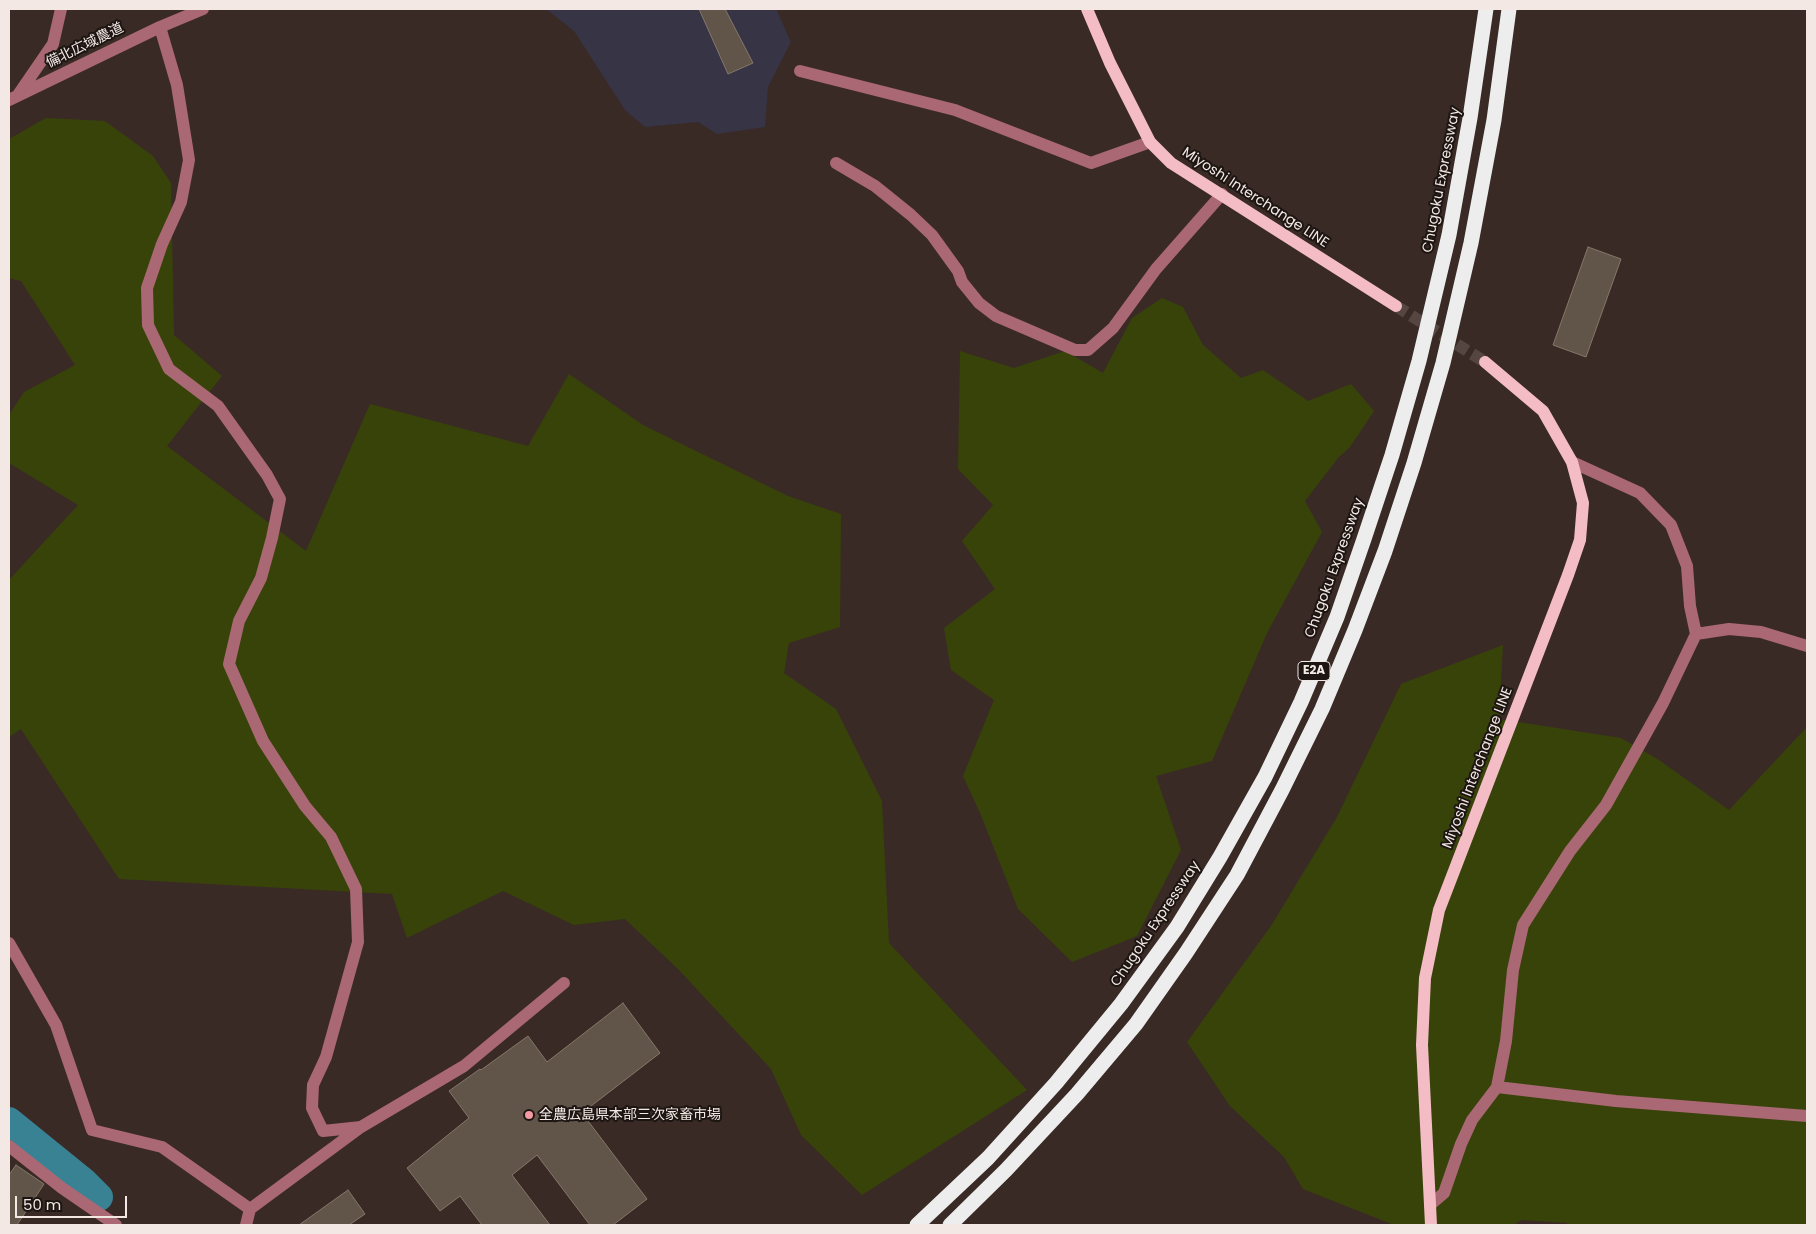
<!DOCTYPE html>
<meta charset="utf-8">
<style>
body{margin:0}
#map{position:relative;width:1816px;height:1234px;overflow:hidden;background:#3a2a25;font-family:Poppins,sans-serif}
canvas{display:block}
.frame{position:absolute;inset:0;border:10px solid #f3e8e4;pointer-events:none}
.scale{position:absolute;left:15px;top:1196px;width:112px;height:22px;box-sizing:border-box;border:2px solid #f3e8e4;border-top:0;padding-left:6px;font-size:15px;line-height:18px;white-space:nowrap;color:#f3e8e4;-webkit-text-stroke:4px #1c1512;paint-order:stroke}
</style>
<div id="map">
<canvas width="1816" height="1234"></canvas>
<div class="frame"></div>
<div class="scale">50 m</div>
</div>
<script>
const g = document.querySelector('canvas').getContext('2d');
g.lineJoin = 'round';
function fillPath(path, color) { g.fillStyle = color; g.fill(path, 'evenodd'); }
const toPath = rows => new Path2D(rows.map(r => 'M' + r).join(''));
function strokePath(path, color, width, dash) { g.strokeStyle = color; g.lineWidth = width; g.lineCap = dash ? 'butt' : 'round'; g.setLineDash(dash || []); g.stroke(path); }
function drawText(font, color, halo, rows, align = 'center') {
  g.font = font + ' Poppins,"Noto Sans JP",sans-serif'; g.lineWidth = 4; g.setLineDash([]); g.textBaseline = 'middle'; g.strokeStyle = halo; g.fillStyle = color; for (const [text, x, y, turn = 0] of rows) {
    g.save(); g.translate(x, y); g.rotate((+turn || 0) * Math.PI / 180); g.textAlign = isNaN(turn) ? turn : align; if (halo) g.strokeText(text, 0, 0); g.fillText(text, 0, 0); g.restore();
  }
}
const education = toPath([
 [546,9,776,9,791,42,768,87,765,127,717,134,698,122,645,127,625,110,574,31]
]);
const green = toPath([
 [46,118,105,121,153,156,171,183,174,335,222,376,167,446,306,551,370,404,528,446,569,374,643,425,788,496,841,514,840,627,789,643,784,673,836,709,882,801,889,943,1027,1090,862,1195,801,1135,771,1069,679,970,625,919,574,925,503,891,407,938,392,894,119,879,21,729,9,737,9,580,78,505,9,463,9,415,24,392,75,365,21,281,9,278,9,139],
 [1162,298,1183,307,1203,345,1241,378,1263,370,1308,401,1351,384,1374,411,1350,447,1338,458,1305,501,1322,532,1267,633,1212,761,1156,776,1181,850,1137,936,1072,962,1018,909,980,813,963,776,994,700,951,670,944,628,995,589,962,541,993,505,958,469,960,351,1014,368,1065,351,1103,373,1132,318],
 [1503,645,1499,719,1621,738,1659,760,1729,810,1807,727,1807,1225,1567,1225,1567,1223,1522,1220,1513,1225,1394,1225,1303,1189,1284,1157,1230,1106,1187,1042,1271,926,1337,817,1401,684]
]);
const river = toPath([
 [9,1121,83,1181,99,1197]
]);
const building = toPath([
 [699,9,725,9,753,63,728,74,699,9],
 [1588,247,1621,259,1586,357,1553,345,1588,247],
 [623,1003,660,1053,582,1113,647,1199,613,1225,590,1225,537,1155,512,1175,550,1225,482,1225,460,1196,440,1211,407,1168,469,1118,449,1091,480,1069,481,1070,528,1036,547,1062,623,1003],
 [16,1165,44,1184,17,1225,9,1225,9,1175,16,1165],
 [348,1190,365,1214,349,1225,299,1225,348,1190]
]);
const majorTunnel = toPath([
 [1396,306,1485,362]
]);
const minor = toPath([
 [160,27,177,85,189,160,181,202,162,244,147,288,148,325,169,369,218,406,267,475,280,499,272,538,261,578,239,621,229,664,263,741,305,806,331,837,356,889,358,942,326,1057,313,1085,312,1108,323,1131,361,1127],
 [800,71,955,110,1091,163,1150,142],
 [18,95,53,44,61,9],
 [9,100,160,27,203,9],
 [836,163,875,186,911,215,932,235,958,271,962,282,979,303,996,316,1075,350,1088,350,1113,328,1156,269,1222,194],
 [1696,634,1729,629,1761,632,1807,646],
 [9,943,56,1025,92,1130,162,1147,250,1209],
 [1497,1087,1616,1101,1807,1116],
 [9,1146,62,1188,116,1225],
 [1430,1205,1444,1193,1461,1144,1472,1120,1497,1087,1506,1041,1513,970,1523,925,1570,851,1606,805,1663,703,1696,634,1690,606,1687,566,1671,525,1640,493,1572,462],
 [246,1225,250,1209,361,1127,464,1066,564,983]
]);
const major = toPath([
 [1087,9,1110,63,1150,142,1171,163,1396,306],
 [1431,1225,1422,1045,1425,978,1439,910,1568,575,1580,540,1583,503,1572,462,1543,411,1485,362]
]);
const highway = toPath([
 [917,1225,988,1158,1056,1083,1121,1004,1177,927,1220,857,1265,777,1301,702,1337,617,1364,539,1392,455,1419,361,1449,235,1470,118,1486,9],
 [950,1225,1006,1170,1077,1094,1136,1024,1186,953,1237,875,1282,790,1322,709,1355,630,1385,551,1414,463,1443,363,1471,243,1494,120,1509,9]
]);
const markers = [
 [529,1115,5,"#f49aa5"]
];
const shields = [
 [1314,671,32]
];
const shieldNames = [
 ["E2A",1314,671]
];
const streetNames = [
 ["備北広域農道",85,46,-26],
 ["Chugoku Expressway",1442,180,-79],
 ["Miyoshi Interchange LINE",1255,198,33],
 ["Chugoku Expressway",1335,568,-70],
 ["Miyoshi Interchange LINE",1478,768,-69],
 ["Chugoku Expressway",1156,924,-56]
];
const poiNames = [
 ["全農広島県本部三次家畜市場",539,1115]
];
fillPath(education, '#363445');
fillPath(green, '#38430a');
strokePath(river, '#398294', 28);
fillPath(building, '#615448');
strokePath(building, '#85786a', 1);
strokePath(majorTunnel, '#564642', 12, [12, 6]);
strokePath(minor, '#aa6874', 12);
strokePath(major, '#f4bdc6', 12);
strokePath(highway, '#ededed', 15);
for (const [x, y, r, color] of markers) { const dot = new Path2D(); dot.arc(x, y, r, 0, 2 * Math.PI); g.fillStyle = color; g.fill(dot); strokePath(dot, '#1c1512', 2); }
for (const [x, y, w] of shields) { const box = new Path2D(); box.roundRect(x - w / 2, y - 9.5, w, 19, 4); g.fillStyle = '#1c1512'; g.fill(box); strokePath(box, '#f3e8e4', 1); }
drawText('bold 12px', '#f3e8e4', null, shieldNames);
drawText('14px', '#f3e8e4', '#1c1512', streetNames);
drawText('14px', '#f3e8e4', '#1c1512', poiNames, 'left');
</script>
